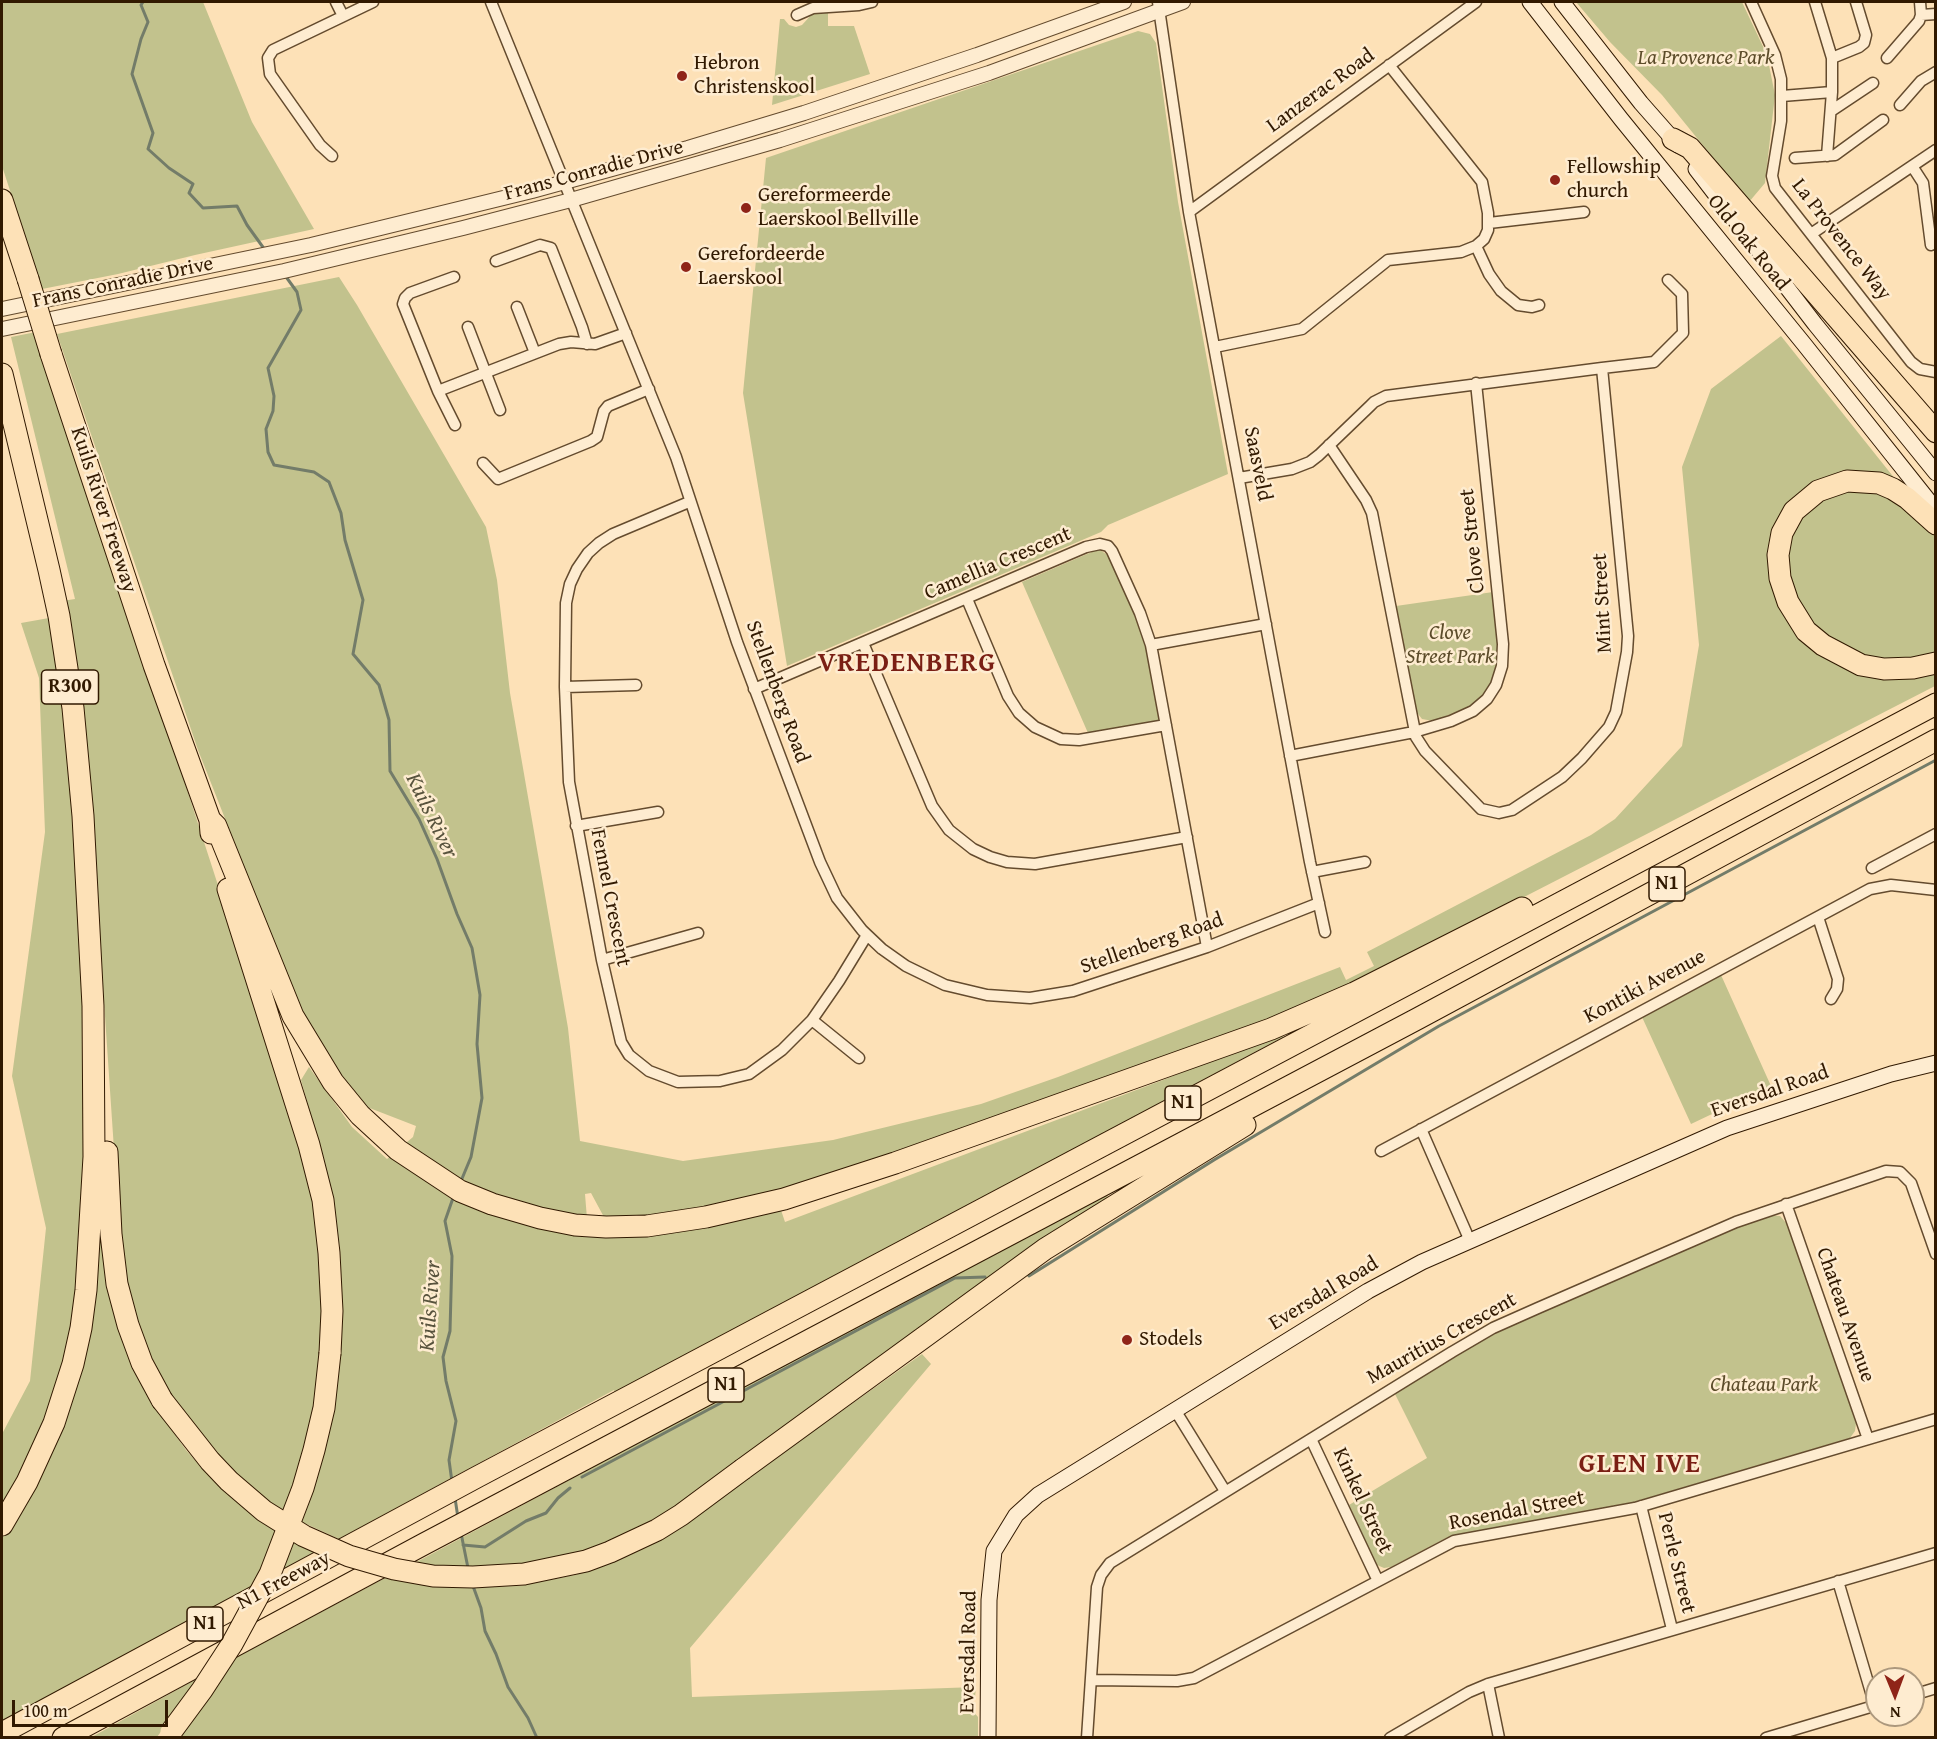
<!DOCTYPE html>
<style>
body{margin:0}
#map{position:relative;width:1937px;height:1739px;overflow:hidden;background:#fde1b7;font-family:"Gentium Book Plus",serif}
canvas{display:block}
.frame{position:absolute;inset:0;border:3px solid #311900;pointer-events:none}
.north{position:absolute;left:1865px;top:1667px;width:60px;height:60px;box-sizing:border-box;background:#feecd0;border:2px solid #ac987d;border-radius:50%;rotate:179deg;font-size:16px;font-weight:700;line-height:24px;text-align:center;color:#311900}
.north::after{content:'';display:block;margin:auto;width:21px;height:27px;background:#8f2418;clip-path:polygon(50% 0,100% 100%,50% 72%,0 100%)}
.scale{position:absolute;left:12px;top:1700px;width:156px;height:27px;box-sizing:border-box;border:3px solid #311900;border-top:0;padding-left:8px;font-size:18px;line-height:21px;white-space:nowrap;color:#311900;-webkit-text-stroke:4px #feecd0;paint-order:stroke}
</style>
<div id="map">
<canvas width="1937" height="1739"></canvas>
<div class="frame"></div>
<div class="north">N</div>
<div class="scale">100 m</div>
</div>
<script>
const g = document.querySelector('canvas').getContext('2d');
g.lineJoin = 'round';
function fillPath(path, color) { g.fillStyle = color; g.fill(path, 'evenodd'); }
const toPath = rows => new Path2D(rows.map(r => 'M' + r).join(''));
function strokePath(path, color, width, dash) { g.strokeStyle = color; g.lineWidth = width; g.lineCap = dash ? 'butt' : 'round'; g.setLineDash(dash || []); g.stroke(path); }
function drawText(font, color, halo, rows, align = 'center') {
  g.font = font + ' "Gentium Book Plus",serif'; g.lineWidth = 5; g.setLineDash([]); g.textBaseline = 'middle'; g.strokeStyle = halo; g.fillStyle = color; for (const [text, x, y, turn = 0] of rows) {
    g.save(); g.translate(x, y); g.rotate((+turn || 0) * Math.PI / 180); g.textAlign = isNaN(turn) ? turn : align; if (halo) g.strokeText(text, 0, 0); g.fillText(text, 0, 0); g.restore();
  }
}
const green = toPath([
 [2,2,203,2,252,122,314,229,195,255,118,274,42,289,2,166],
 [1576,2,1742,2,1767,55,1775,95,1765,183,1749,202,1662,95,1610,42],
 [828,13,828,26,854,26,870,74,772,105,780,19,784,19,789,25,796,27,802,25,812,14],
 [1138,31,1150,34,1156,43,1178,202,1228,474,1108,525,1101,532,787,666,743,393,766,158],
 [339,277,357,305,486,527,497,580,510,693,568,1028,580,1141,683,1161,833,1140,981,1104,1058,1077,1340,967,1346,980,1374,966,1367,952,1591,835,1615,819,1682,746,1699,645,1682,467,1711,389,1781,336,1935,529,1935,686,1378,972,1307,1006,852,1171,687,1213,605,1219,591,1193,585,1194,588,1231,779,1204,785,1222,1163,1080,1281,1033,1283,1037,615,1394,614,1390,339,1539,302,1522,311,1497,336,1394,343,1318,340,1249,333,1201,328,1177,301,1080,309,1067,352,1127,387,1159,413,1137,416,1126,367,1107,331,1062,300,1009,198,750,57,334],
 [36,332,92,513,99,518,297,1129,323,1239,322,1380,286,1515,218,1461,156,1374,133,1315,121,1253,91,809,62,601,75,599,11,337],
 [1100,550,1109,556,1139,625,1149,659,1160,720,1088,733,1022,582,1094,551],
 [1493,592,1498,648,1497,666,1491,683,1481,698,1467,708,1433,721,1422,719,1415,710,1396,606],
 [49,618,64,708,74,833,85,1065,84,1231,66,1362,42,1435,2,1514,2,1434,30,1381,46,1228,12,1076,45,832,39,678,21,623],
 [1721,975,1771,1086,1691,1124,1642,1017],
 [1105,1192,1109,1199,663,1517,581,1555,519,1568,411,1565],
 [1767,1215,1780,1216,1788,1225,1856,1423,1855,1431,1850,1438,1634,1502,1458,1534,1446,1538,1391,1567,1384,1568,1377,1565,1349,1505,1427,1458,1395,1394,1469,1348,1508,1327],
 [97,1216,158,1411,186,1450,210,1477,231,1495,279,1532,255,1587,2,1722,2,1535,57,1429],
 [922,1354,931,1364,690,1648,692,1697,976,1687,975,1697,971,1702,972,1710,978,1717,978,1737,179,1738,235,1658,387,1577,415,1583,454,1587,519,1586,575,1575,622,1558,673,1531],
 [294,1541,317,1553,281,1572],
 [202,1676,157,1737,90,1738]
]);
const stream = toPath([
 [143,2,141,5,148,22,141,39,132,74,153,133,148,149,169,168,193,184,189,193,203,208,237,206,247,225,265,250],
 [284,274,297,292,301,310,268,368,274,396,273,411,266,429,268,452,274,465,314,472,329,482,341,513,345,540,363,600,353,654,379,685,389,720,390,771,419,819,437,859,457,914,472,948,480,995,477,1044,482,1098,471,1157,461,1181],
 [1029,1276,1214,1160,1439,1026,1936,760],
 [582,1477,955,1278,985,1277],
 [452,1482,449,1460,456,1421,446,1381,443,1357,450,1331,452,1256,445,1221,453,1198],
 [455,1498,458,1518],
 [461,1533,468,1568],
 [463,1545,485,1547,526,1521,546,1513,558,1498,570,1488],
 [473,1586,481,1608,485,1631,496,1654,508,1687,528,1718,537,1738]
]);
const minor = toPath([
 [336,2,343,16],
 [491,2,676,457,737,642,820,862,837,898,862,930,882,949,906,966,945,985,987,995,1030,998,1073,991,1207,947,1319,903],
 [1158,2,1189,212,1310,862,1325,932],
 [1751,2,1775,55,1781,79,1781,121,1772,176,1775,188,1911,362,1920,369,1936,372],
 [1815,2,1832,58,1832,92,1827,156],
 [797,15,813,8,859,5,872,2],
 [1921,15,1936,14],
 [1832,58,1859,47,1864,43,1866,35,1856,2],
 [1887,58,1919,21,1921,15,1920,2],
 [1782,96,1832,92],
 [1900,105,1921,81,1936,72],
 [1831,111,1873,83],
 [332,156,320,145,270,74,268,58,273,50,373,2],
 [1795,158,1835,155,1883,120],
 [1912,166,1923,183,1931,245],
 [1189,212,1476,2],
 [1489,223,1584,212],
 [1811,234,1936,150],
 [1476,246,1489,274,1501,291,1518,305,1532,307,1539,305],
 [496,261,540,245,551,248,582,327,587,344],
 [454,277,410,293,405,298,403,304,438,391,455,425],
 [517,307,535,353],
 [468,327,500,410],
 [1215,347,1302,329,1388,260,1461,252,1476,246,1484,239,1488,230,1488,213,1482,182,1389,65],
 [1602,368,1654,362,1683,333,1682,294,1668,280],
 [438,391,559,344,571,342,595,344,626,333],
 [483,463,498,479,591,441,597,437,604,411,608,406,649,389],
 [1239,478,1292,469,1310,462,1319,455,1370,406,1374,402,1386,396,1602,368,1628,636,1627,652,1616,712,1609,727,1582,758,1562,777,1512,810,1499,813,1481,809,1425,751,1416,737,1372,513,1366,500,1329,445],
 [689,502,613,534,599,543,588,553,577,569,570,584,566,603,565,687,569,782,602,960,621,1042,629,1055,649,1071,678,1082,720,1081,749,1074,782,1050,812,1020,839,981,867,935],
 [967,599,1008,696,1019,713,1035,727,1061,739,1079,740,1166,725],
 [863,643,932,806,949,830,973,849,990,857,1007,862,1035,864,1187,837],
 [1151,645,1266,624],
 [565,687,636,685],
 [754,689,1086,547,1100,544,1108,546,1112,551,1140,613,1151,645,1207,947],
 [1290,756,1414,732,1451,721,1473,711,1487,699,1496,685,1502,666,1503,644,1476,383],
 [576,826,658,812],
 [1872,868,1936,834],
 [1312,872,1365,862],
 [1818,917,1838,979,1837,989,1831,999],
 [602,960,698,933],
 [812,1020,859,1058],
 [1421,1129,1470,1241],
 [1381,1151,1870,889,1891,885,1936,890],
 [1786,1204,1868,1439],
 [1175,1410,1225,1491],
 [1311,1439,1378,1581],
 [1641,1506,1672,1629],
 [1838,1581,1875,1706],
 [1091,1680,1177,1681,1194,1678,1454,1541,1635,1508,1936,1419],
 [1488,1684,1499,1738],
 [1913,1695,1936,1688],
 [1087,1738,1097,1587,1101,1575,1110,1563,1452,1352,1493,1328,1538,1308,1736,1222,1886,1171,1900,1172,1911,1183,1936,1254],
 [1390,1738,1469,1692,1488,1684,1936,1553],
 [1766,1738,1877,1705]
]);
const tertiary = toPath([
 [2,309,311,245,532,191,688,148,804,113,977,55,1124,2],
 [2,329,284,271,463,228,571,200,780,140,989,73,1183,2]
]);
const secondary = toPath([
 [1530,2,1621,119,1804,344,1936,510],
 [1562,2,1641,103,1678,145],
 [1696,169,1815,324,1936,473],
 [988,1738,989,1600,994,1551,1016,1515,1038,1495,1368,1291,1422,1262,1727,1128,1891,1074,1936,1063]
]);
const motorway = toPath([
 [1673,139,1690,148,1936,432],
 [2,200,28,279],
 [51,354,154,665,210,820,211,833],
 [2,374,49,570,59,616,73,708,83,816,93,1006,94,1157,86,1290,81,1328,73,1364,54,1423,27,1482,2,1525],
 [1936,524,1907,498,1893,489,1879,483,1847,481,1818,491,1794,511,1782,533,1778,555,1780,578,1788,602,1806,631,1823,645,1861,665,1884,669,1913,668,1936,663],
 [210,820,216,826,293,1016,333,1082,360,1115,398,1150,460,1191,492,1204,540,1218,575,1225,606,1227,647,1226,706,1217,784,1199,895,1163,1271,1029,1354,993,1522,908],
 [228,889,309,1145,323,1200,329,1253,332,1311,330,1353],
 [107,1152,111,1234,117,1284,128,1325,142,1363,162,1400],
 [743,1469,1045,1249,1245,1125],
 [2,1733,477,1477,1936,704],
 [63,1738,424,1544,1417,1019,1936,740]
]);
const motorwayBridge = toPath([
 [28,279,51,354],
 [162,1400,210,1461,229,1481,264,1511,304,1536,349,1556,394,1569,433,1576,473,1577,524,1574,586,1561,610,1552,657,1530,681,1515,743,1469],
 [171,1732,202,1690,232,1644,270,1574,303,1488,314,1450,324,1408,330,1353]
]);
const markers = [
 [682,76,6,"#8f2418"],
 [1555,180,6,"#8f2418"],
 [746,208,6,"#8f2418"],
 [686,267,6,"#8f2418"],
 [1127,1340,6,"#8f2418"]
];
const shields = [
 [70,687,57],
 [1667,884,36],
 [1183,1103,36],
 [726,1385,36],
 [205,1624,36]
];
const shieldNames = [
 ["R300",70,687],
 ["N1",1667,884],
 ["N1",1183,1103],
 ["N1",726,1385],
 ["N1",205,1624]
];
const parkNames = [
 ["La Provence Park",1706,59],
 ["Clove",1450,634],
 ["Street Park",1450,658],
 ["Chateau Park",1764,1386]
];
const poiNames = [
 ["Hebron",694,64],
 ["Christenskool",694,88],
 ["Fellowship",1567,168],
 ["church",1567,192],
 ["Gereformeerde",758,196],
 ["Laerskool Bellville",758,220],
 ["Gerefordeerde",698,255],
 ["Laerskool",698,279],
 ["Stodels",1139,1340]
];
const streetNames = [
 ["Lanzerac Road",1321,91,-36],
 ["Frans Conradie Drive",594,171,-15],
 ["La Provence Way",1841,240,52],
 ["Old Oak Road",1748,243,51],
 ["Frans Conradie Drive",123,283,-12],
 ["Saasveld",1257,464,79],
 ["Kuils River Freeway",103,510,72],
 ["Clove Street",1473,541,-96],
 ["Camellia Crescent",998,564,-23],
 ["Mint Street",1603,603,-93],
 ["Stellenberg Road",777,692,70],
 ["Fennel Crescent",610,898,79],
 ["Stellenberg Road",1152,944,-19],
 ["Kontiki Avenue",1645,987,-28],
 ["Eversdal Road",1770,1092,-19],
 ["Eversdal Road",1324,1294,-31],
 ["Chateau Avenue",1845,1315,71],
 ["Mauritius Crescent",1442,1339,-29],
 ["Kinkel Street",1362,1501,65],
 ["Rosendal Street",1517,1511,-11],
 ["Perle Street",1676,1563,76],
 ["N1 Freeway",284,1581,-28],
 ["Eversdal Road",969,1652,-89]
];
const waterNames = [
 ["Kuils River",431,816,64],
 ["Kuils River",431,1306,-86]
];
const districtNames = [
 ["VREDENBERG",907,664],
 ["GLEN IVE",1640,1465]
];
fillPath(green, '#c2c28d');
strokePath(stream, '#737c69', 3);
strokePath(minor, '#644b2e', 13);
strokePath(tertiary, '#644b2e', 16);
strokePath(secondary, '#311900', 17);
strokePath(motorway, '#311900', 23);
strokePath(minor, '#feecd0', 10);
strokePath(tertiary, '#feecd0', 14);
strokePath(secondary, '#feecd0', 15);
strokePath(motorway, '#fde1b7', 21);
strokePath(motorwayBridge, '#311900', 23, []);
strokePath(motorwayBridge, '#fde1b7', 21);
for (const [x, y, r, color] of markers) { const dot = new Path2D(); dot.arc(x, y, r, 0, 2 * Math.PI); g.fillStyle = color; g.fill(dot); strokePath(dot, '#feecd0', 2); }
for (const [x, y, w] of shields) { const box = new Path2D(); box.roundRect(x - w / 2, y - 17, w, 34, 4.5); g.fillStyle = '#feecd0'; g.fill(box); strokePath(box, '#311900', 1.5); }
drawText('bold 20px', '#311900', null, shieldNames);
drawText('italic 21px', '#5c4c2a', '#feecd0', parkNames);
drawText('21px', '#311900', '#feecd0', poiNames, 'left');
drawText('21px', '#311900', '#feecd0', streetNames);
drawText('italic 22px', '#58533d', '#feecd0', waterNames);
g.letterSpacing = '1.5px';
drawText('bold 27px', '#7a1f14', '#feecd0', districtNames);
g.letterSpacing = '0px';
</script>
